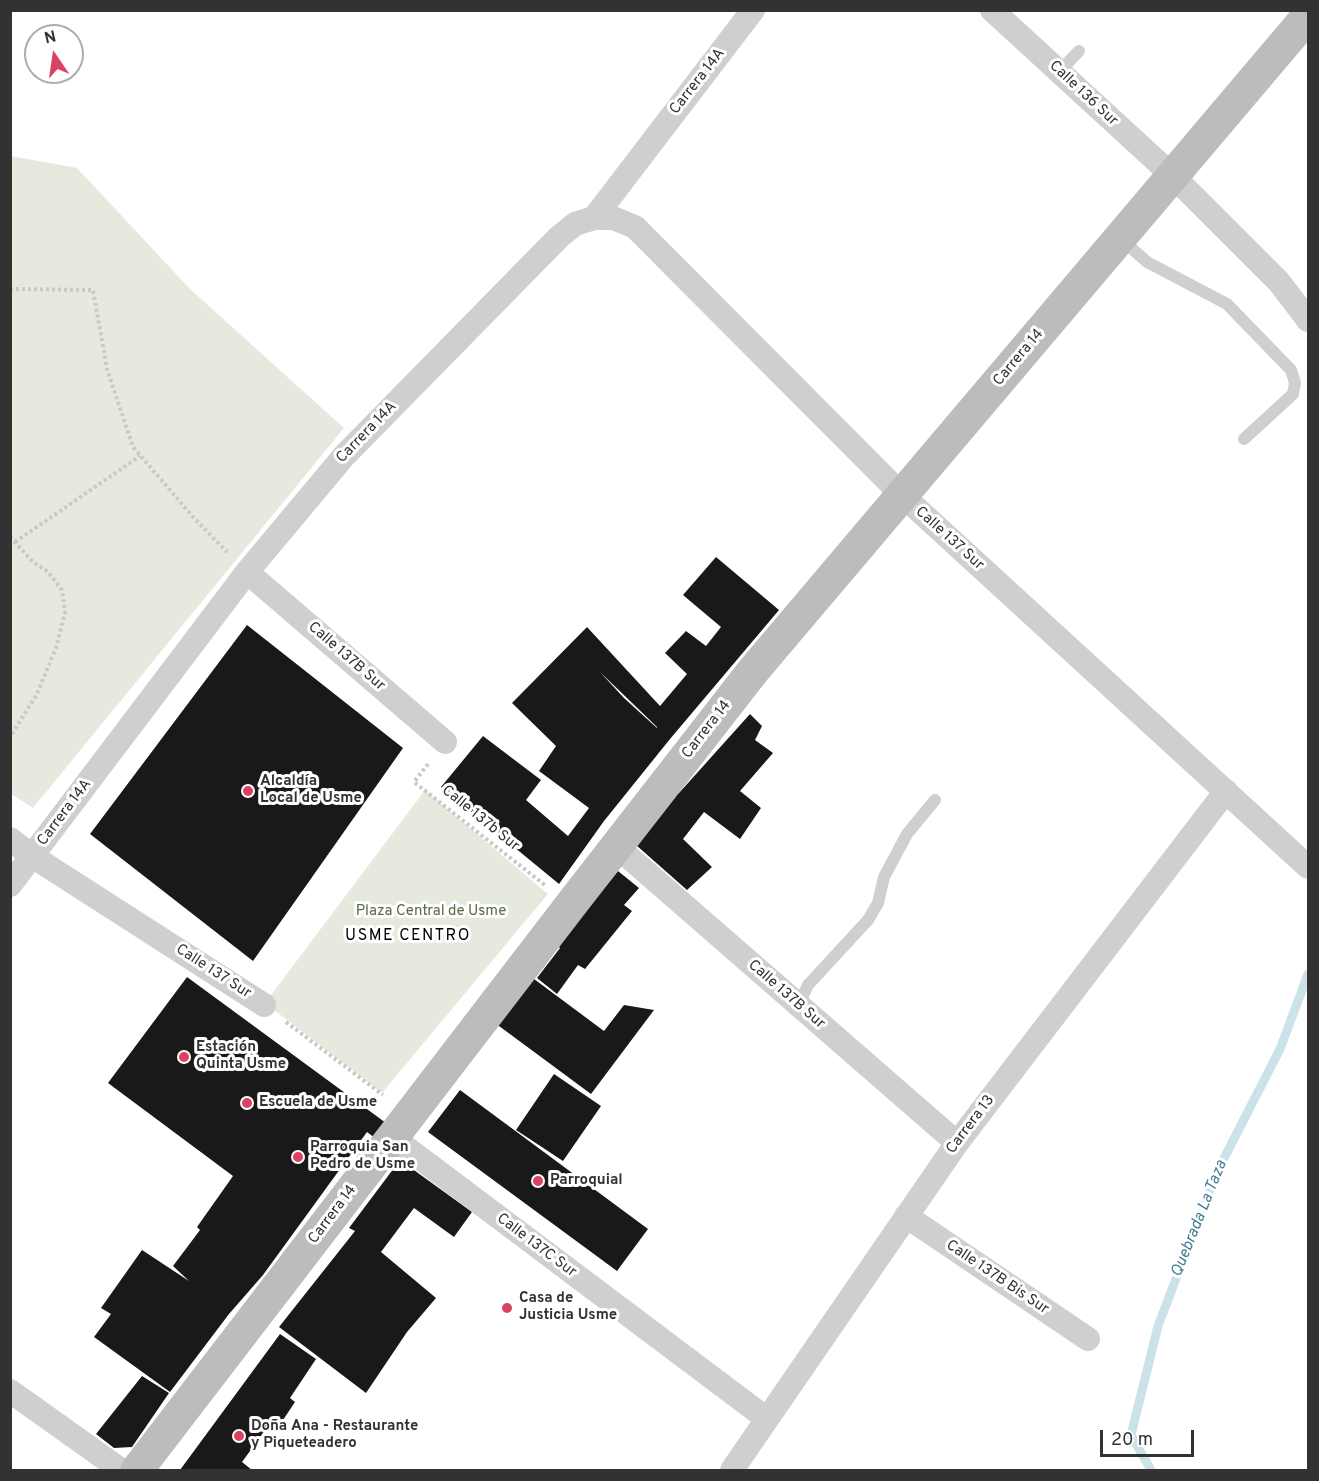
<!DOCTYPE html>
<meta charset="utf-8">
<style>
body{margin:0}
#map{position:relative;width:1319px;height:1481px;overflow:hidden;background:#fff;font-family:Overpass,sans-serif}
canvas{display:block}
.frame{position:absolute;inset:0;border:12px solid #323232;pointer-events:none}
.north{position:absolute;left:24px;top:24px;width:60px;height:60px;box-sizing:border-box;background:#fff;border:2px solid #adadad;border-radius:50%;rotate:347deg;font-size:16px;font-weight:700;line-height:24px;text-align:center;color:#323232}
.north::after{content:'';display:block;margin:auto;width:21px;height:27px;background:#da4261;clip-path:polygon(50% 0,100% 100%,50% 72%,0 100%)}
.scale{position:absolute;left:1100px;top:1430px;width:94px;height:27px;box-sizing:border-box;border:3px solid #323232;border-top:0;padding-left:8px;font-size:18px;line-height:21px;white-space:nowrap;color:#323232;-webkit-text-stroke:4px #fff;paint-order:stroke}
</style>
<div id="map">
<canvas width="1319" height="1481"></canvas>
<div class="frame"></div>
<div class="north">N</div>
<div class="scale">20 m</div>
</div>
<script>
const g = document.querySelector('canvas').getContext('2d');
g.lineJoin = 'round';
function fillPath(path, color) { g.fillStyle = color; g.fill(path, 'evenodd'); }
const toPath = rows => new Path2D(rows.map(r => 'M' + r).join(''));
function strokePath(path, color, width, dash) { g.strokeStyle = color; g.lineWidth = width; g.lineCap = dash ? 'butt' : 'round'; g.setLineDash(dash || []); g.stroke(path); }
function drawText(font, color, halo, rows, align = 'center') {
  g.font = font + ' Overpass,sans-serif'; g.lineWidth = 6; g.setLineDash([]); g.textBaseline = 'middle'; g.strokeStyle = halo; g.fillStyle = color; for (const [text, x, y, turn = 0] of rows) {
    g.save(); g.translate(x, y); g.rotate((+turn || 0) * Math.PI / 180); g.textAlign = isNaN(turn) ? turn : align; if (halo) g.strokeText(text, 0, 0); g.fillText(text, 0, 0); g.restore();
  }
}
const green = toPath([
 [11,156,77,168,190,289,344,428,33,808,10,793],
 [425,790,548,894,382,1093,265,1003]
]);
const stream = toPath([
 [1151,1470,1131,1435,1158,1326,1216,1174,1280,1049,1308,974]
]);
const building = toPath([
 [716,557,779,610,670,739,604,821,559,884,441,787,483,736,541,780,526,800,568,836,589,808,539,771,556,746,512,703,587,627,660,706,687,674,665,653,686,631,706,646,721,627,683,595],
 [600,672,657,727,657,728,624,698],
 [247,625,403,748,253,961,90,834],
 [750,714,762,726,755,740,773,753,740,791,761,808,740,839,704,812,683,839,712,867,687,890,636,845,675,789,679,793],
 [618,871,639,888,624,905,632,911,585,969,578,965,557,994,537,978,560,948,557,945],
 [530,976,604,1031,624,1005,654,1010,591,1094,495,1023],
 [187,977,386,1123,375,1138,367,1132,263,1275,229,1314,170,1392,94,1337,111,1314,101,1308,142,1250,189,1281,173,1266,200,1230,197,1227,233,1176,108,1083],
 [554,1074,601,1106,563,1161,516,1130],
 [460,1090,648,1229,617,1271,428,1132],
 [400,1160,472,1212,454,1237,414,1208,381,1252,436,1298,407,1332,366,1393,279,1327,355,1231,349,1228],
 [280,1334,316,1359,290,1398,295,1402,279,1426,272,1421,242,1462,252,1470,180,1470],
 [142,1376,169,1393,132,1447,114,1448,96,1434]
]);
const path = toPath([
 [10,289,93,290,107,369,133,447,193,517,227,552],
 [10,537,33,562,48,572,62,590,65,612,56,648,37,694,10,737],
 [15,542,140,456],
 [428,764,414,782,546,886],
 [286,1022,383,1095]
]);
const lane = toPath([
 [1059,72,1079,51],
 [1121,239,1147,262,1227,304,1291,370,1295,383,1293,394,1244,439],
 [798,1006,808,985,868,920,878,903,884,877,907,834,935,800]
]);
const street = toPath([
 [992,10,1174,177,1279,282,1308,320],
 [594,218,613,218,635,227,902,495,1308,867],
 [247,572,445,742],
 [10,839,32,856,264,1005],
 [616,846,957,1143],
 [10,885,247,572,344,456,559,237,575,224,594,218,753,10],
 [392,1137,767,1419],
 [906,1216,1088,1339],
 [10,1391,121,1470],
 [732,1470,957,1143,1226,791]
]);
const secondary = toPath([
 [137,1470,570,906,753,671,1308,16]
]);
const markers = [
 [248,791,6,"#da4261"],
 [184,1057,6,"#da4261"],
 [247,1103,6,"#da4261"],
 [298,1157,6,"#da4261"],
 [538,1181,6,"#da4261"],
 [507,1308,6,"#da4261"],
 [239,1436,6,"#da4261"]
];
const streetNames = [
 ["Carrera 14A",698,82,-52],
 ["Calle 136 Sur",1083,94,43],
 ["Carrera 14",1019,358,-50],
 ["Carrera 14A",367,433,-46],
 ["Calle 137 Sur",949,539,42],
 ["Calle 137B Sur",346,657,41],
 ["Carrera 14",707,730,-52],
 ["Carrera 14A",65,813,-53],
 ["Calle 137b Sur",480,819,39],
 ["Calle 137 Sur",213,972,33],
 ["Calle 137B Sur",786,995,41],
 ["Carrera 13",971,1125,-53],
 ["Carrera 14",333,1215,-53],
 ["Calle 137C Sur",536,1246,37],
 ["Calle 137B Bis Sur",997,1278,34]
];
const poiNames = [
 ["Alcaldía",260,782],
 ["Local de Usme",260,799],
 ["Estación",196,1048],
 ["Quinta Usme",196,1065],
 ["Escuela de Usme",259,1103],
 ["Parroquia San",310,1148],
 ["Pedro de Usme",310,1165],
 ["Parroquial",550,1181],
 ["Casa de",519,1299],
 ["Justicia Usme",519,1316],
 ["Doña Ana - Restaurante",251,1427],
 ["y Piqueteadero",251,1444]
];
const parkNames = [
 ["Plaza Central de Usme",431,912]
];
const neighbourhoodNames = [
 ["USME CENTRO",408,937]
];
const waterNames = [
 ["Quebrada La Taza",1200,1219,-68]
];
fillPath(green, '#e6eade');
strokePath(stream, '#cce2e9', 9);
fillPath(building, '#191919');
strokePath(path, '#c9c9c9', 4, [3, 3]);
strokePath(lane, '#cfcfcf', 12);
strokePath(street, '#cfcfcf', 24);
strokePath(secondary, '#bcbcbc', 33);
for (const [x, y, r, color] of markers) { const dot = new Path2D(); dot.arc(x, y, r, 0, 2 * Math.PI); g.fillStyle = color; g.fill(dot); strokePath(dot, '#fff', 2); }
drawText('15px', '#323232', '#fff', streetNames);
drawText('bold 15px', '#323232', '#fff', poiNames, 'left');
drawText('15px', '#5a6b41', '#fff', parkNames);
g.letterSpacing = '1.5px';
drawText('16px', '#000', '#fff', neighbourhoodNames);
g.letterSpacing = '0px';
drawText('italic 16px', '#447c90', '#fff', waterNames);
</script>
